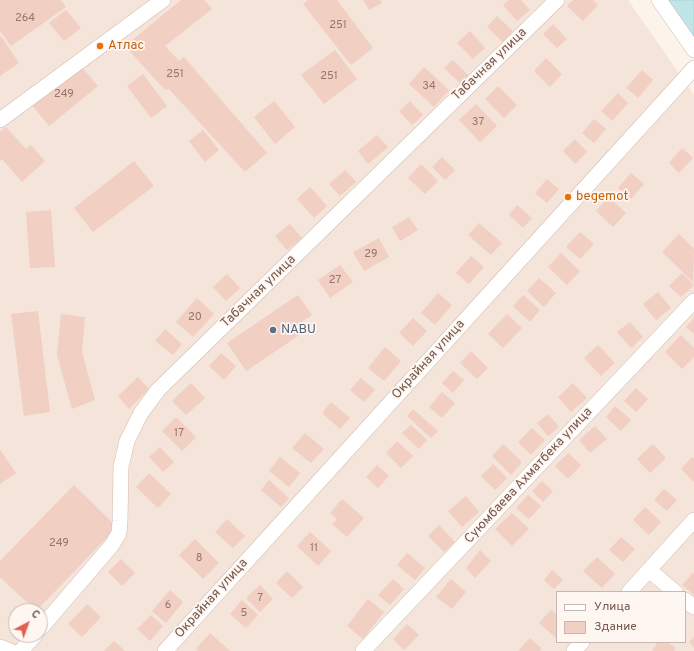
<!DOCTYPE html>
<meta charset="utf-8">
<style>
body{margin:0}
#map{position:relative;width:694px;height:651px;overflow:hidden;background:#fcf3ea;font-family:Overpass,sans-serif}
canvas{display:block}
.legend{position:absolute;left:556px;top:591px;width:130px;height:52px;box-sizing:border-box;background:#fef7f1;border:1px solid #c8b7b0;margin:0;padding:5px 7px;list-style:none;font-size:12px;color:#77574e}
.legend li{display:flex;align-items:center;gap:8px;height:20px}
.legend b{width:20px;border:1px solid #c8b7b0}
.north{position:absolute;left:8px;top:603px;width:40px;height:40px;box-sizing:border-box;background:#fef7f1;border:1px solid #c8b7b0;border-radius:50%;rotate:41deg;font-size:11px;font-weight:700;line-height:16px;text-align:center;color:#77574e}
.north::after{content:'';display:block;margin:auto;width:14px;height:18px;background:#e16255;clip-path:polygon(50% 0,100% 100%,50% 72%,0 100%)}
</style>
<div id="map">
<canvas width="694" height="651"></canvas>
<ul class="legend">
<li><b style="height:5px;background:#fff"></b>Улица</li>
<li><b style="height:11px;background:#f1cfc3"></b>Здание</li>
</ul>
<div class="north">С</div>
</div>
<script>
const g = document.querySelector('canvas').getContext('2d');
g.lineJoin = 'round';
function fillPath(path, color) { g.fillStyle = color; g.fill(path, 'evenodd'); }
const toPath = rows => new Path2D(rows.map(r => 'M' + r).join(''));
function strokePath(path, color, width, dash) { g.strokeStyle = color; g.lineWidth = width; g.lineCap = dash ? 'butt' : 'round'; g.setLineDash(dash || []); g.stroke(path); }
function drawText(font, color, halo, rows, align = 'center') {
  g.font = font + ' Overpass,sans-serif'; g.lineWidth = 3.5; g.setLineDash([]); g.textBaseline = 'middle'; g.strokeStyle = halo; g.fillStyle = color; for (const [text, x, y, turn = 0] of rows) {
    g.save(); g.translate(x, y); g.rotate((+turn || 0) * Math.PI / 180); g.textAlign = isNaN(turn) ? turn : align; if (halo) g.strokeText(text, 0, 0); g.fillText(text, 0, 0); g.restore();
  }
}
const residential = toPath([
 [0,0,628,0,694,95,694,651,0,651],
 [557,592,685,592,685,642,557,642],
 [16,611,40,611,40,635,16,635]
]);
const water = toPath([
 [668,0,694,0,694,38,668,0]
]);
const building = toPath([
 [0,0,61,0,66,7,11,46,0,31],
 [181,0,204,0,212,9,165,46,179,61,184,57,267,153,245,172,169,89,165,90,125,46],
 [308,0,337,0,373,48,351,65,303,4],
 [363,0,380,0,382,3,369,10],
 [509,0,521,0,530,10,517,21,503,5],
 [573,0,593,0,598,5,583,21,567,6],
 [66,10,81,28,64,41,49,23],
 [497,16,513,31,503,42,487,27],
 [553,24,567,39,557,48,543,34],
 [470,31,485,48,473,59,457,43],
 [0,35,19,63,0,76],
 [335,50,357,79,324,104,301,75],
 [546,58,562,74,550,87,534,71],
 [453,60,469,76,461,84,444,68],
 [79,64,98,86,49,126,31,104],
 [424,67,449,90,434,107,409,84],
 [642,70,653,80,638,98,626,88],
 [143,74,167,106,151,118,127,86],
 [498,86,517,105,504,118,485,99],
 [618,93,628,103,612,121,601,111],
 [274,101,295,127,275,144,254,117],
 [410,101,423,115,412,125,399,111],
 [476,104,497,126,480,142,459,120],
 [594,119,606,129,594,143,582,133],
 [6,127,26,149,31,145,45,161,22,182,2,159,0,161,0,132],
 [203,130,219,150,205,162,189,141],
 [377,135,388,147,368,164,358,151],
 [575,139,587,152,575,164,563,151],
 [682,148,693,158,679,173,669,163],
 [442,157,455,170,445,180,432,167],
 [134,161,154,186,93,232,74,208],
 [421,164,438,181,425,194,408,178],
 [345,170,356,182,340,196,329,184],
 [631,173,644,184,631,199,618,188],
 [547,179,559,189,547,203,535,193],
 [310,187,327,206,314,218,297,199],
 [609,197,626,213,613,227,596,211],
 [517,205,532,218,523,228,509,215],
 [51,210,55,267,30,268,26,212],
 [409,217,418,230,400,241,392,227],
 [479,223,502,243,491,255,468,235],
 [290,224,302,238,287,250,275,236],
 [580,232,594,244,580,259,566,247],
 [679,234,694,249,693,282,662,252],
 [379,238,389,257,364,271,353,252],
 [561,253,580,271,567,285,548,267],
 [471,256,484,267,469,284,456,273],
 [340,265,353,282,330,298,318,280],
 [682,273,694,285,681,297,669,286],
 [227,274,240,288,226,301,213,287],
 [539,278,556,293,544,307,527,291],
 [658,292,671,308,656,320,643,304],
 [438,293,452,305,435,325,421,313],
 [298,295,312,315,296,326,301,334,246,371,227,343],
 [523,295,540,310,530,322,513,306],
 [197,298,214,314,193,337,176,322],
 [38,311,50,412,24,416,11,314],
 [61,314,85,317,82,352,95,400,72,409,57,355],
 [507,314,522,328,503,348,488,334],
 [413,318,427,331,413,346,399,333],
 [694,318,694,334,686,327],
 [630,322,643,337,631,348,617,332],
 [165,329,182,344,173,355,155,341],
 [681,335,694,348,694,357,682,369,665,352],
 [598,345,615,363,601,376,584,358],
 [385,347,401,361,384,381,368,368],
 [471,351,488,368,477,379,460,363],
 [221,353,236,366,224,380,209,366],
 [453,371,464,380,453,393,442,383],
 [138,377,149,389,129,409,118,396],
 [361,378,375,390,364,402,350,390],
 [191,383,205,398,186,415,172,401],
 [573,383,587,398,571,412,558,397],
 [636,388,648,399,636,412,624,401],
 [442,392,455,403,442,418,429,407],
 [331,402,350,418,340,429,322,413],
 [615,406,631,420,621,431,606,417],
 [413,409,438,431,431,438,407,416],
 [548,414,559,427,548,436,537,423],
 [176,417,196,437,182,451,162,431],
 [411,425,427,440,419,449,402,433],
 [595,426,607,439,590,453,579,440],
 [532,428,545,440,531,455,518,442],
 [305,433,324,449,311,463,292,448],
 [397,441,413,456,401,468,386,453],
 [503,444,522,462,511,475,492,456],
 [653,444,666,458,650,473,637,459],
 [160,447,174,462,163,472,149,457],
 [0,450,16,473,0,484],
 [568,453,581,465,568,479,555,466],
 [280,457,300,473,289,487,269,471],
 [692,457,694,459,694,482,681,469],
 [493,464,507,478,495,490,481,476],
 [377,465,389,476,378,488,366,477],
 [149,473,171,494,158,508,136,487],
 [269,480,289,498,281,507,261,490],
 [542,481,553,491,543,502,532,491],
 [74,485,117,527,36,611,0,577,0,561],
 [664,489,677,500,667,511,654,500],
 [528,495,541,506,529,519,516,508],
 [466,496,479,512,462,527,448,511],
 [342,499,364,518,347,537,332,524,337,519,330,513],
 [645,507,661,522,649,535,633,520],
 [512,513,529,529,512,546,495,529],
 [227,519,245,536,233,548,215,532],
 [439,525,455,542,444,552,428,536],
 [310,532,331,551,318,566,297,546],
 [621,537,635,549,623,562,609,550],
 [195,539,219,563,203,579,179,555],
 [480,550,491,561,475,578,466,568],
 [407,553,425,568,415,580,397,565],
 [597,557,615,574,602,588,583,571],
 [121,559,135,573,122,586,108,572],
 [552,570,563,580,554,589,544,580],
 [287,571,303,587,292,598,276,583],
 [693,573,694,574,694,595,682,585],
 [393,579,404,589,390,605,378,595],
 [451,579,466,592,452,609,436,597],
 [260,585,273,599,260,612,246,598],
 [170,590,183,602,166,623,152,611],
 [368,599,384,612,363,639,347,626],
 [242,600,258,615,246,628,230,614],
 [87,604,101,617,82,637,68,624],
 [551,610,557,615,556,638,539,623],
 [151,615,163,626,150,641,137,629],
 [407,624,419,635,404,650,393,639],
 [210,633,230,651,198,651,196,649],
 [694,637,694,647,689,642],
 [530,638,542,649,540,651,518,651],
 [114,641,125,651,104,651],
 [658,642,667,642,676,648,674,651,652,651]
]);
const minor = toPath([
 [659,0,694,50],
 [0,120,163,0],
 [649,570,675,592],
 [629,592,694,520],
 [685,600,694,607],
 [40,629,112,545,119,533,120,521,121,467,127,441,141,413,158,390,557,0],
 [0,647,10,651],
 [21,651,35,635],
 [165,651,694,68],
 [363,651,694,301],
 [574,651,582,642]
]);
const markers = [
 [100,46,4,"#e8710a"],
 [568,197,4,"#e8710a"],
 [273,330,4,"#5c6f8a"]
];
const numberNames = [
 ["264",25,19],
 ["251",338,26],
 ["251",175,75],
 ["251",329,77],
 ["34",429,87],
 ["249",64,95],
 ["37",478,123],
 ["29",371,255],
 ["27",335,281],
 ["20",195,318],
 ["17",179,434],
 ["249",59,544],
 ["11",314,549],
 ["8",199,559],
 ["7",260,599],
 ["6",168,606],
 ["5",244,614]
];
const foodNames = [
 ["Атлас",108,46],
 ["begemot",576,197]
];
const streetNames = [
 ["Табачная улица",490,65,-44],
 ["Табачная улица",259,292,-44],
 ["Окрайная улица",429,360,-48],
 ["Суюмбаева Ахматбека улица",529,476,-47],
 ["Окрайная улица",212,599,-48]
];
const serviceNames = [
 ["NABU",281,330]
];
fillPath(residential, '#f4e4d9');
fillPath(water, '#bfe5e6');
strokePath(water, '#a5d6d7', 1);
fillPath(building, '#f1cfc3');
strokePath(minor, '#d1bcb2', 16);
strokePath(minor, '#fff', 15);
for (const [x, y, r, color] of markers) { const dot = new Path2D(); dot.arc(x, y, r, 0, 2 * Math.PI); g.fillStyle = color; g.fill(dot); strokePath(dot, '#fef7f1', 1.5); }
drawText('11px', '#96756b', null, numberNames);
drawText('13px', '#c56008', '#fef7f1', foodNames, 'left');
drawText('13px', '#77574e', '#fef7f1', streetNames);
drawText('13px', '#4e5e75', '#fef7f1', serviceNames, 'left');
</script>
